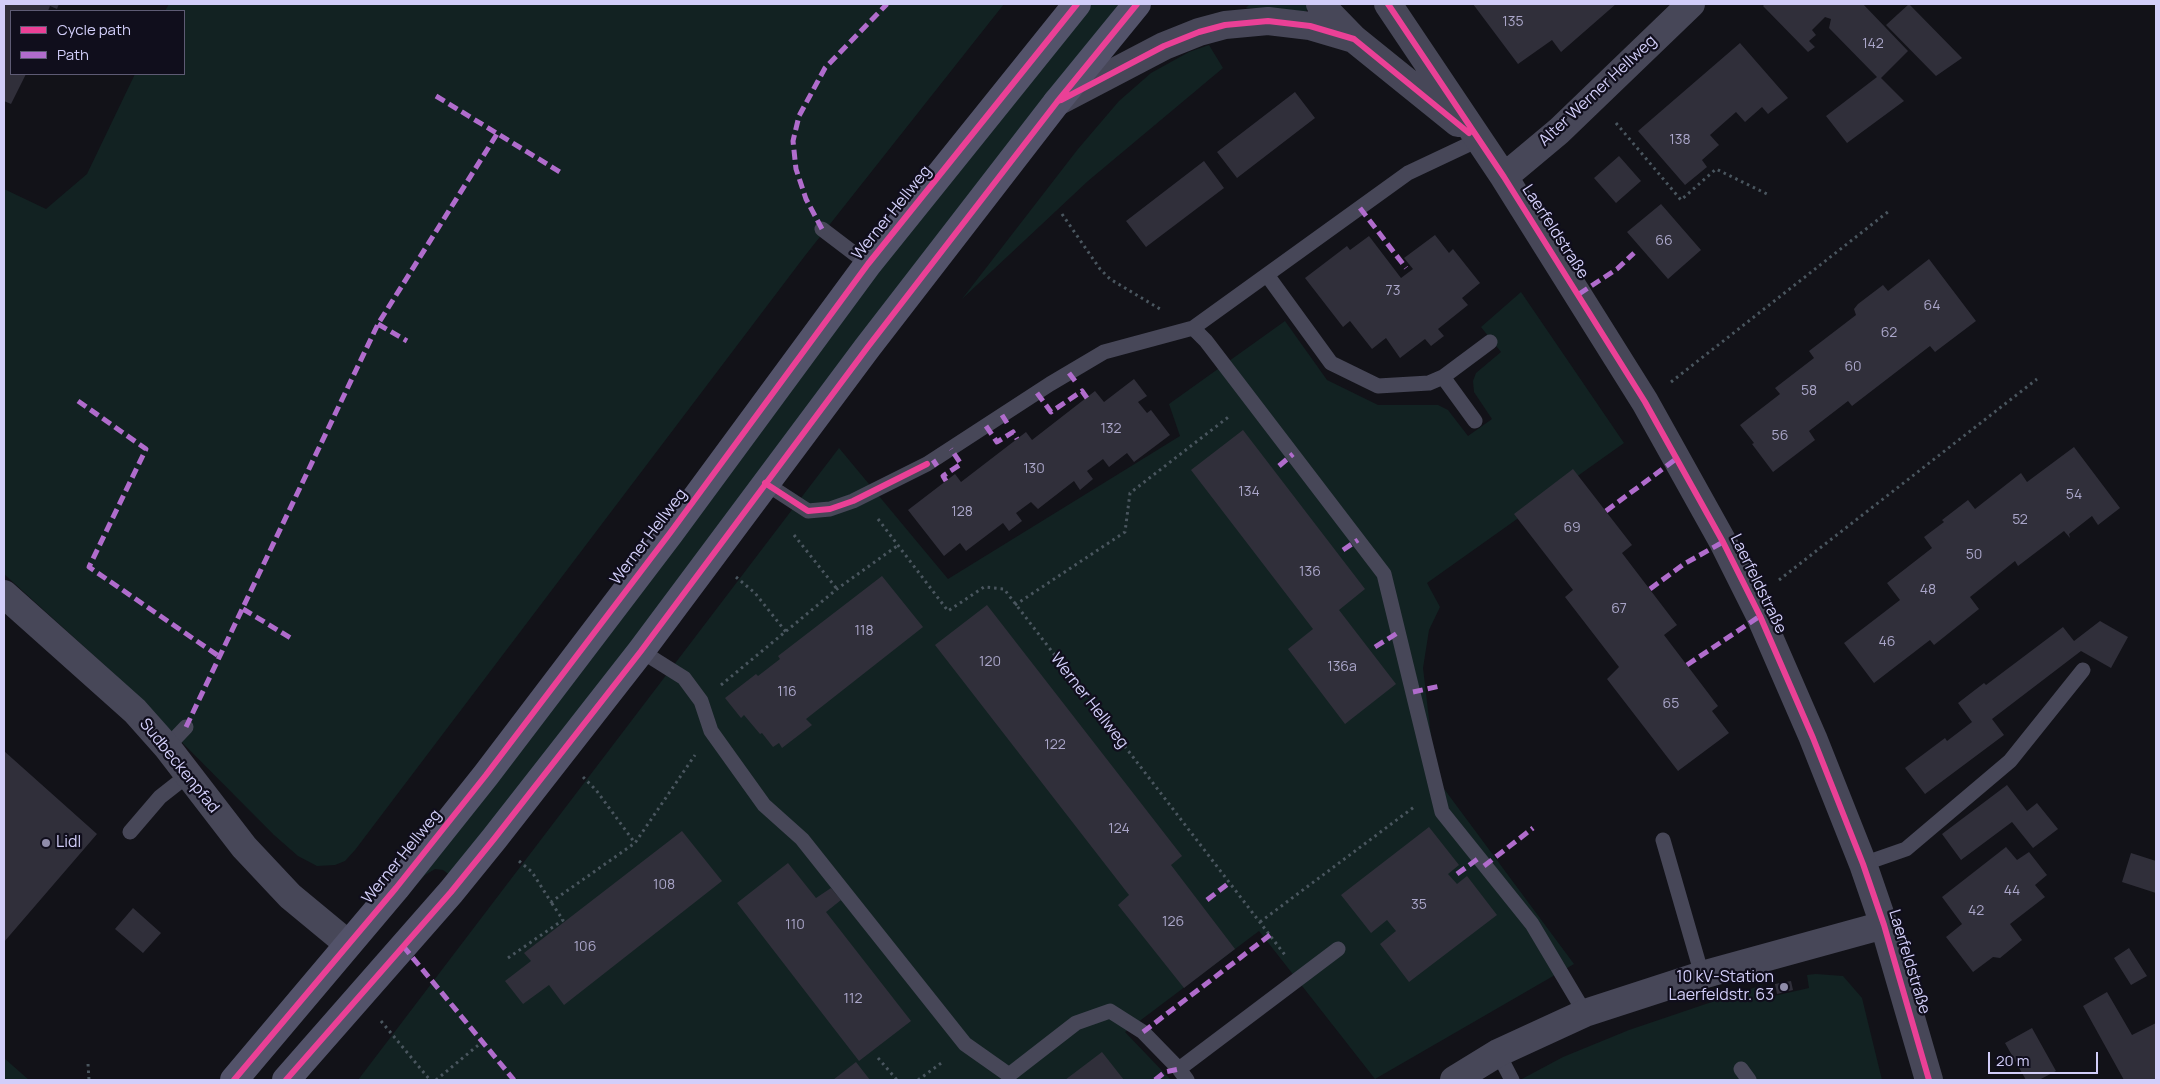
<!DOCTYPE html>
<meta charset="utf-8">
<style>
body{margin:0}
#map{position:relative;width:2160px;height:1084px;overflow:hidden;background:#121218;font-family:Manrope,sans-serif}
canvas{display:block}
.frame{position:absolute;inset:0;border:5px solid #d2cef9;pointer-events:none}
.legend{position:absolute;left:10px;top:10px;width:175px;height:65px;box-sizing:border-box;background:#100e1c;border:1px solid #5e5b74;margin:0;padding:6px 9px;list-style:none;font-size:15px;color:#d2cef9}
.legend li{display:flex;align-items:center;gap:10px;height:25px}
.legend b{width:25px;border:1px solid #5e5b74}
.scale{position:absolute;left:1988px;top:1052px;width:110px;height:22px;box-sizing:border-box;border:2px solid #d2cef9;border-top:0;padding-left:6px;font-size:15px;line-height:18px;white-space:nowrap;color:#d2cef9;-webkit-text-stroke:4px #100e1c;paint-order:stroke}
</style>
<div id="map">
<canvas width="2160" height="1084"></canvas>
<div class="frame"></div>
<ul class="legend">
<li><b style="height:6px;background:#ea4096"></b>Cycle path</li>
<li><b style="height:6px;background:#b06ccc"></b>Path</li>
</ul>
<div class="scale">20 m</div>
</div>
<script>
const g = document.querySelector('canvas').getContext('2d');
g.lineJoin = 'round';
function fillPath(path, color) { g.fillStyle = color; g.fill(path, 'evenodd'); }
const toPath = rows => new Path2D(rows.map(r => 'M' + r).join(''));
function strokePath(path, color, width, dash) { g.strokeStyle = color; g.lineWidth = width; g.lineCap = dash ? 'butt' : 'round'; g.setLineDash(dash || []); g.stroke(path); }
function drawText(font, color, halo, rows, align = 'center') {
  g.font = font + ' Manrope,sans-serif'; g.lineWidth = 4.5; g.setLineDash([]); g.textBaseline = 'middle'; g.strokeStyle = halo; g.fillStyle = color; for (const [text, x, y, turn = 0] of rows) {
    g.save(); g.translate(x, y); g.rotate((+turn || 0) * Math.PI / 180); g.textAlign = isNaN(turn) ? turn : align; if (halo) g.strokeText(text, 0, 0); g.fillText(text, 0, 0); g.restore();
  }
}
const green = toPath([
 [169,4,1004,4,804,257,355,850,345,861,335,865,317,866,298,856,274,835,112,672,4,574,4,189,46,209,87,174,135,74,184,74,184,11,165,11],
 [1090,4,1123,4,629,648,451,876,443,870,435,869,425,875,418,883,416,882,947,181],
 [1250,4,1305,4,1309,8,1305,12,1276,8,1246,8],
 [1209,45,1223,68,1088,181,962,299,1078,149,1119,101,1151,73,1189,52],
 [1521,292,1624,443,1427,583,1440,607,1429,630,1423,668,1436,778,1574,964,1375,1079,1259,931,1125,1032,1171,1080,358,1080,839,448,948,579,1180,436,1169,404,1285,321,1327,380,1378,405,1438,405,1448,410,1468,436,1492,419,1474,392,1473,381,1476,373,1501,352,1481,327],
 [1816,974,1843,976,1862,998,1882,1080,1520,1080,1563,1057,1629,1030,1762,985,1765,998,1809,988,1807,975],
 [4,1058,29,1080,4,1080]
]);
const building = toPath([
 [4,4,59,4,57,9,50,6,48,11,11,11,11,74,26,74,11,104,4,101],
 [1473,4,1616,4,1561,52,1552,40,1518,64],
 [1765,4,1863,4,1908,51,1881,78,1904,101,1847,143,1826,116,1877,77,1829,28,1831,19,1825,17,1812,30,1816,35,1809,41,1815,47,1808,52,1763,6],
 [1909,4,1962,58,1936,76,1886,25],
 [1740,43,1788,98,1768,114,1762,107,1745,122,1736,112,1710,135,1719,145,1702,160,1707,167,1685,185,1638,131],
 [1295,92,1315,118,1237,178,1217,152],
 [1619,156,1641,181,1616,203,1594,178],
 [1204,161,1224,188,1146,247,1126,221],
 [1661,204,1701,250,1668,279,1627,232],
 [1435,235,1449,253,1453,249,1480,283,1462,298,1468,305,1438,329,1444,336,1431,346,1425,339,1400,358,1386,338,1372,349,1350,321,1343,327,1305,278,1347,246,1350,250,1369,236,1401,278,1413,269,1404,258],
 [1929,259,1976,321,1935,352,1930,346,1852,406,1848,401,1809,431,1815,440,1773,472,1752,444,1754,443,1740,425,1780,394,1775,388,1814,358,1809,351,1856,315,1854,309,1858,304,1883,285,1888,291],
 [1134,379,1147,396,1138,402,1147,413,1151,410,1170,435,1134,462,1127,453,1109,467,1103,459,1087,471,1093,479,1080,490,1074,481,1038,509,1031,502,1016,513,1022,521,1009,531,1003,523,966,551,960,543,944,556,908,510,955,474,961,482,1026,432,1032,440,1095,391,1104,402],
 [1243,430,1365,589,1339,610,1396,684,1345,724,1288,649,1313,629,1191,470],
 [2074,447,2120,508,2098,525,2092,516,2069,534,2070,538,2064,531,2018,566,2015,561,1970,597,1979,609,1934,645,1930,640,1874,683,1844,643,1900,600,1887,583,1932,548,1924,537,1944,522,1942,520,1968,500,1975,509,2021,473,2027,482],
 [1573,469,1632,545,1622,553,1677,625,1664,635,1718,706,1712,711,1729,733,1678,771,1607,679,1619,667,1565,597,1573,590,1514,514],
 [882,576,923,627,806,719,812,725,782,748,779,743,773,747,762,733,760,734,744,715,741,718,725,698,756,674,758,676,780,659,778,656],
 [987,605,1182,856,1171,865,1235,949,1184,988,1118,905,1129,895,935,645],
 [2100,621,2128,637,2111,668,2081,651,1992,719,2004,735,1925,794,1905,768,1945,738,1947,741,1972,722,1958,703,1984,683,1986,685,2063,627,2074,641],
 [4,751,97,834,4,942],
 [2007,785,2027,811,2037,803,2058,829,2033,848,2012,822,1961,860,1942,834],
 [1429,827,1459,865,1448,874,1457,884,1467,876,1497,915,1409,982,1380,944,1396,931,1387,920,1371,933,1341,895],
 [682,831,722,881,564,1005,549,985,523,1004,505,981,531,961,524,953],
 [2006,847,2017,860,2029,852,2047,875,2035,885,2045,897,2010,924,2022,940,2000,958,1993,957,1973,972,1946,937,1962,924,1942,897],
 [2131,853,2156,861,2156,893,2122,882],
 [788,863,816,898,831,888,841,900,826,912,911,1021,859,1061,737,903],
 [133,908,161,933,143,953,115,929],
 [2129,948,2147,976,2131,985,2114,958],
 [1791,981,1793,990,1777,994,1775,984],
 [2107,992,2132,1035,2156,1023,2156,1080,2124,1080,2083,1006],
 [2032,1028,2056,1071,2039,1080,2026,1080,2005,1043],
 [1102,1052,1124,1080,1065,1080],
 [856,1062,870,1080,833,1080]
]);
const path = toPath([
 [1616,123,1681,200,1716,169,1767,194],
 [1062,214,1100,269,1110,279,1160,309],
 [1671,382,1889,211],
 [878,519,948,611,984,587,1004,589,1285,955],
 [794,535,837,589],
 [736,577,755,593,786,632],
 [1779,580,2037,379],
 [1015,605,1125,532,1130,493,1231,415],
 [721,685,837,589,897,546],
 [583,777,596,790,635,843],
 [519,861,532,872,551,902,635,843,695,755],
 [1260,922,1414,807],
 [508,958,563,920,551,902],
 [381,1021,430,1080],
 [878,1058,897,1080],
 [88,1064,89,1080],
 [436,1080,482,1042],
 [918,1080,944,1061]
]);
const service = toPath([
 [822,229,868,264],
 [1267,275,1331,363,1378,386,1429,383,1443,377,1490,342],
 [1193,328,1206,341,1384,574,1442,812,1532,924,1585,1013],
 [1443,377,1475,421],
 [765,483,808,511,830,509,853,501,927,464,1050,384,1104,352,1193,328,1408,173,1478,140],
 [641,651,684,678,701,701,711,731,764,805,802,839,965,1044,1009,1075,1076,1023,1110,1011,1143,1032,1179,1069,1187,1080],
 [167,747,186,727],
 [130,832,160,797,188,775],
 [1663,840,1702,975],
 [1863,864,1906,849,2010,761,2083,670],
 [1498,1053,1512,1080],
 [1179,1069,1338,949],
 [1741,1069,1749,1080]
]);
const minor = toPath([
 [1320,4,1354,39,1458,123],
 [1388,4,1504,177,1645,402,1723,542,1760,616,1813,738,1863,864,1884,925,1929,1080],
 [1057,102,1164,46,1199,32,1225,25,1268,21,1310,26,1354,39],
 [1504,177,1559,131,1691,4],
 [4,594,135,711,167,747,244,847,290,896,348,944],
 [1454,1080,1498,1053,1585,1013,1702,975,1884,925]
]);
const secondary = toPath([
 [234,1080,396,888,486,775,670,533,868,264,1077,4],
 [286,1080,451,892,494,839,641,651,867,348,1057,102,1137,4]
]);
const quiet = toPath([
 [436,96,560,172],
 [1360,208,1406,268],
 [822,229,806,199,796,169,793,141,799,116,825,68,887,4],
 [1579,294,1617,269,1634,253],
 [378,324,407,341],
 [1069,373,1075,381],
 [1037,393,1051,412,1082,391,1087,398],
 [78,401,146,449,89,567,220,657],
 [1002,415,1007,423],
 [986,426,997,442,1013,432,1017,439],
 [933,460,937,466],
 [1279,466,1293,454],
 [946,481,943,476,961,464,951,449],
 [1606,511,1676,459],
 [1343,550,1358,540],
 [1650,589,1684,564,1723,542],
 [243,609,294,640],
 [1375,647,1399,632],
 [1687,665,1760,616],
 [1413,692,1440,686],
 [186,727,378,324,497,134],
 [1484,866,1533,828],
 [1457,874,1479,858],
 [1207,900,1229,883],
 [403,946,514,1080],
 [1143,1032,1270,935],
 [1155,1080,1165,1072,1179,1069]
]);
const cycleway = toPath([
 [1388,4,1504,177,1645,402,1723,542,1760,616,1813,738,1863,864,1884,925,1929,1080],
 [1061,100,1164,46,1199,32,1225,25,1268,21,1310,26,1354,39,1469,133],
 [765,483,808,511,830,509,853,501,927,464],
 [234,1080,396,888,486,775,670,533,868,264,1077,4],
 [286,1080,451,892,494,839,641,651,867,348,1057,102,1137,4]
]);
const markers = [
 [46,843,5,"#8f8caa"],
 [1784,987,5,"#8f8caa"]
];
const numberNames = [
 ["135",1513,22],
 ["142",1873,44],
 ["138",1680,140],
 ["66",1664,241],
 ["73",1393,291],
 ["64",1932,306],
 ["62",1889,333],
 ["60",1853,367],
 ["58",1809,391],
 ["132",1111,429],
 ["56",1780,436],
 ["130",1034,469],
 ["134",1249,492],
 ["54",2074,495],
 ["128",962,512],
 ["52",2020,520],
 ["69",1572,528],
 ["50",1974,555],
 ["136",1310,572],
 ["48",1928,590],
 ["67",1619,609],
 ["118",864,631],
 ["46",1887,642],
 ["120",990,662],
 ["136a",1342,667],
 ["116",787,692],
 ["65",1671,704],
 ["122",1055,745],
 ["124",1119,829],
 ["108",664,885],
 ["44",2012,891],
 ["35",1419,905],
 ["42",1976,911],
 ["126",1173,922],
 ["110",795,925],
 ["106",585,947],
 ["112",853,999]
];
const streetNames = [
 ["Alter Werner Hellweg",1598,91,-43],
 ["Werner Hellweg",892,213,-51],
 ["Laerfeldstraße",1555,232,57],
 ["Werner Hellweg",649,537,-53],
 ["Laerfeldstraße",1758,584,64],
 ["Werner Hellweg",1089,701,52],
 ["Sudbeckenpfad",179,766,51],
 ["Werner Hellweg",402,857,-51],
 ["Laerfeldstraße",1909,962,73]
];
const poiNames = [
 ["Lidl",56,843],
 ["10 kV-Station",1774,978,"right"],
 ["Laerfeldstr. 63",1774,996,"right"]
];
fillPath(green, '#122222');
fillPath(building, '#302f3a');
strokePath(path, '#4a565f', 3, [2.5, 4]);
strokePath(service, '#474758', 15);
strokePath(minor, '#474758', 28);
strokePath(secondary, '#53536a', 28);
strokePath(quiet, '#b06ccc', 5, [10, 5]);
strokePath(cycleway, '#ea4096', 6);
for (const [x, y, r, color] of markers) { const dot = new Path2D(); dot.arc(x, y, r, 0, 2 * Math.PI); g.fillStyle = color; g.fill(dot); strokePath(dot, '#100e1c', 2); }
drawText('14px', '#aaa6c9', null, numberNames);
drawText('16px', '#d2cef9', '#100e1c', streetNames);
drawText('16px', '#d2cef9', '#100e1c', poiNames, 'left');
</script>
